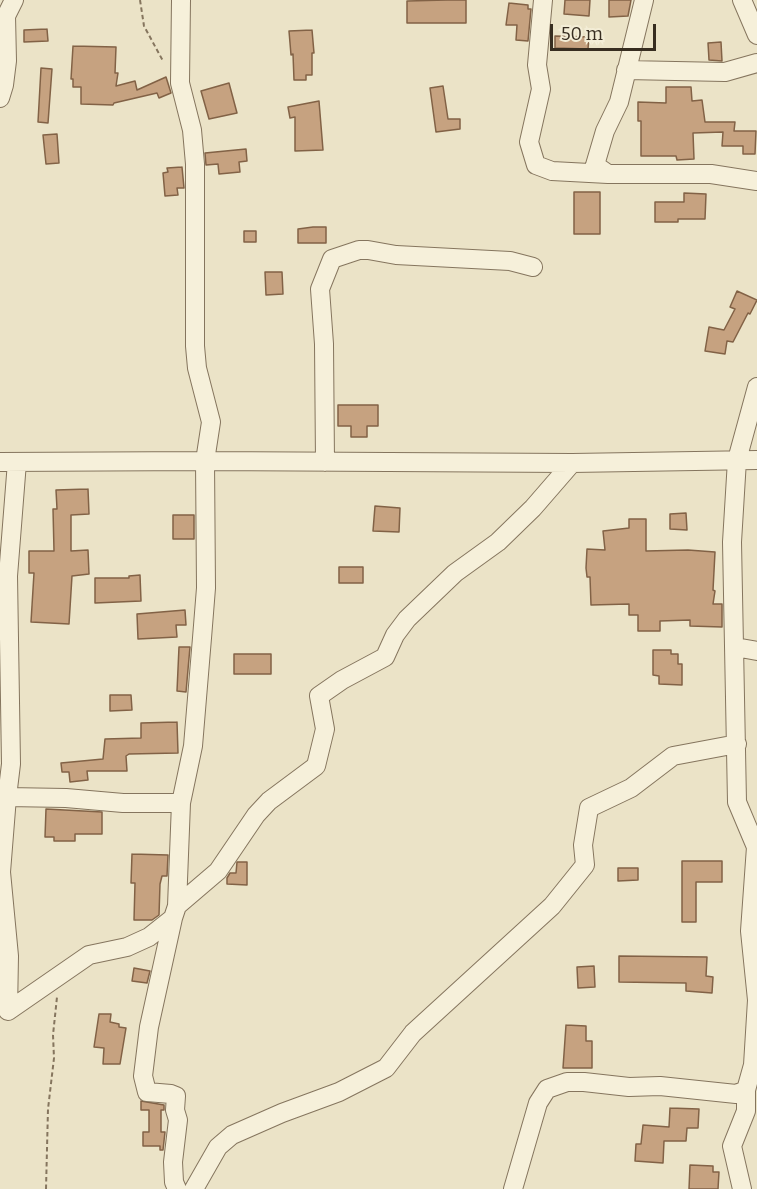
<!DOCTYPE html>
<style>
body{margin:0}
#map{position:relative;width:757px;height:1189px;overflow:hidden;background:#ebe3c7;font-family:Bitter,serif}
canvas{display:block}
.scale{position:absolute;left:550px;top:24px;width:106px;height:27px;box-sizing:border-box;border:3px solid #372d20;border-top:0;padding-left:8px;font-size:18px;line-height:21px;white-space:nowrap;color:#372d20;-webkit-text-stroke:4px #f3edd6;paint-order:stroke}
</style>
<div id="map">
<canvas width="757" height="1189"></canvas>
<div class="scale">50 m</div>
</div>
<script>
const g = document.querySelector('canvas').getContext('2d');
g.lineJoin = 'round';
function fillPath(path, color) { g.fillStyle = color; g.fill(path, 'evenodd'); }
const toPath = rows => new Path2D(rows.map(r => 'M' + r).join(''));
function strokePath(path, color, width, dash) { g.strokeStyle = color; g.lineWidth = width; g.lineCap = dash ? 'butt' : 'round'; g.setLineDash(dash || []); g.stroke(path); }
const building = toPath([
 [447,0,466,0,466,23,407,23,407,1,447,0],
 [565,0,590,0,589,16,564,14,565,0],
 [609,0,631,0,628,16,609,17,609,0],
 [509,3,528,5,528,9,531,9,528,41,516,40,517,25,506,25,509,3],
 [47,29,48,41,24,42,24,30,47,29],
 [312,30,314,53,312,53,312,75,306,75,306,80,294,80,293,54,291,55,289,31,312,30],
 [555,36,589,37,588,49,555,48,555,36],
 [721,42,722,61,709,60,708,43,721,42],
 [73,46,116,47,115,73,118,73,116,86,135,81,137,90,166,77,171,93,159,98,157,93,114,103,113,105,81,104,81,87,73,87,73,79,71,79,73,46],
 [41,68,52,69,48,123,38,122,41,68],
 [229,83,237,113,209,119,201,91,229,83],
 [443,86,448,119,460,119,460,129,436,132,430,88,443,86],
 [666,87,691,87,692,101,702,100,705,122,735,122,734,131,756,131,755,154,743,154,743,146,722,146,723,132,693,133,694,159,677,160,676,156,641,156,641,121,638,121,638,102,666,103,666,87],
 [319,101,323,150,295,151,295,117,290,118,288,107,319,101],
 [57,134,59,163,46,164,43,135,57,134],
 [246,149,247,161,239,162,240,172,219,174,218,164,206,165,205,153,246,149],
 [182,167,184,188,177,188,178,195,165,196,163,173,168,172,167,168,182,167],
 [574,192,600,192,600,234,574,234,574,192],
 [684,193,706,194,705,219,678,219,678,222,655,222,655,202,684,202,684,193],
 [313,227,326,227,326,243,298,243,298,229,313,227],
 [244,231,256,231,256,242,244,242,244,231],
 [265,272,282,272,283,294,266,295,265,272],
 [737,291,757,300,750,314,748,313,733,342,727,341,725,354,705,351,709,327,724,330,735,309,730,307,737,291],
 [338,405,378,405,378,426,367,426,367,437,351,437,351,426,338,426,338,405],
 [88,489,89,514,71,515,71,551,88,550,89,574,72,576,69,624,31,622,34,573,29,573,29,551,54,551,53,509,57,509,56,490,88,489],
 [375,506,400,508,399,532,373,531,375,506],
 [686,513,687,530,670,529,670,514,686,513],
 [173,515,194,515,194,539,173,539,173,515],
 [629,519,646,519,646,551,688,550,715,552,713,590,715,591,713,604,722,604,722,627,690,626,690,620,660,621,660,631,638,631,638,615,629,615,629,604,591,605,590,577,587,577,586,568,587,549,605,550,603,531,629,528,629,519],
 [339,567,363,567,363,583,339,583,339,567],
 [140,575,141,601,95,603,95,578,129,578,129,576,140,575],
 [185,610,186,625,176,625,177,637,138,639,137,614,185,610],
 [179,647,190,647,186,692,177,691,179,647],
 [653,650,671,650,671,654,678,654,678,664,682,664,682,685,659,684,659,676,653,675,653,650],
 [234,654,271,654,271,674,234,674,234,654],
 [110,695,131,695,132,710,110,711,110,695],
 [177,722,178,753,129,754,126,756,127,771,87,771,88,780,70,782,69,772,62,772,61,763,103,759,105,739,141,738,141,723,177,722],
 [46,809,102,812,102,834,75,834,75,841,54,841,54,837,45,837,46,809],
 [132,854,168,855,167,876,162,876,160,884,159,915,152,920,134,920,135,883,131,883,132,854],
 [682,861,722,861,722,882,696,882,696,922,682,922,682,861],
 [237,862,247,862,247,885,227,884,227,878,230,873,236,873,237,862],
 [618,868,638,868,638,880,618,881,618,868],
 [619,956,707,957,706,976,713,977,712,993,686,991,686,983,619,982,619,956],
 [594,966,595,987,578,988,577,967,594,966],
 [134,968,150,971,147,983,132,981,134,968],
 [99,1014,111,1014,110,1022,119,1024,119,1027,126,1028,120,1064,103,1064,104,1048,94,1047,99,1014],
 [566,1025,586,1026,586,1041,592,1041,592,1068,563,1068,566,1025],
 [141,1101,164,1105,164,1110,161,1110,161,1132,165,1132,163,1150,160,1150,160,1146,143,1146,143,1132,149,1132,149,1110,141,1110,141,1101],
 [670,1108,699,1109,698,1128,687,1128,686,1141,664,1141,663,1163,635,1161,636,1144,641,1144,643,1125,669,1127,670,1108],
 [690,1165,713,1166,713,1172,719,1172,718,1189,689,1189,690,1165]
]);
const path = toPath([
 [140,0,144,26,163,61],
 [46,1189,48,1109,54,1058,53,1035,57,997]
]);
const minor = toPath([
 [543,0,537,65,541,89,529,142,536,165,552,171,608,174],
 [644,0,619,102,605,131,595,165,608,174,711,174,757,181],
 [742,0,757,35],
 [626,70,725,72,757,63],
 [0,98,4,85,7,61,6,16,14,0],
 [0,462,205,461,572,463,757,460],
 [17,462,8,576,11,764,7,797,66,798,123,803,181,803],
 [325,462,324,344,320,289,332,259,359,250,368,250,396,255,510,261,533,267],
 [735,647,757,651],
 [7,797,1,872,9,956,8,1011,89,955,127,947,149,937,173,918,177,906,181,803,193,746,202,638,206,588,205,461,211,422,197,368,195,346,195,164,192,130,180,83,181,0],
 [177,906,218,871,256,815,269,801,316,766,325,729,319,696,342,680,385,657,395,635,407,619,455,573,498,542,533,508,572,463],
 [173,918,149,1027,143,1076,147,1092,171,1094,176,1096,175,1110,178,1120,173,1162,174,1182,177,1189],
 [194,1189,218,1147,232,1135,282,1113,339,1092,386,1068,413,1033,552,906,585,865,583,845,589,808,631,788,673,756,737,744],
 [513,1189,538,1103,547,1089,567,1082,584,1082,629,1087,660,1086,736,1094,746,1090],
 [742,1189,732,1146,746,1111,746,1090,753,1065,757,1000,750,931,756,847,737,802,732,542,737,460,757,387]
]);
fillPath(building, '#c6a280');
strokePath(building, '#826246', 1.5);
strokePath(minor, '#85755e', 20);
strokePath(path, '#85755e', 2, [4.5, 3]);
strokePath(minor, '#f6f0da', 18);
</script>
